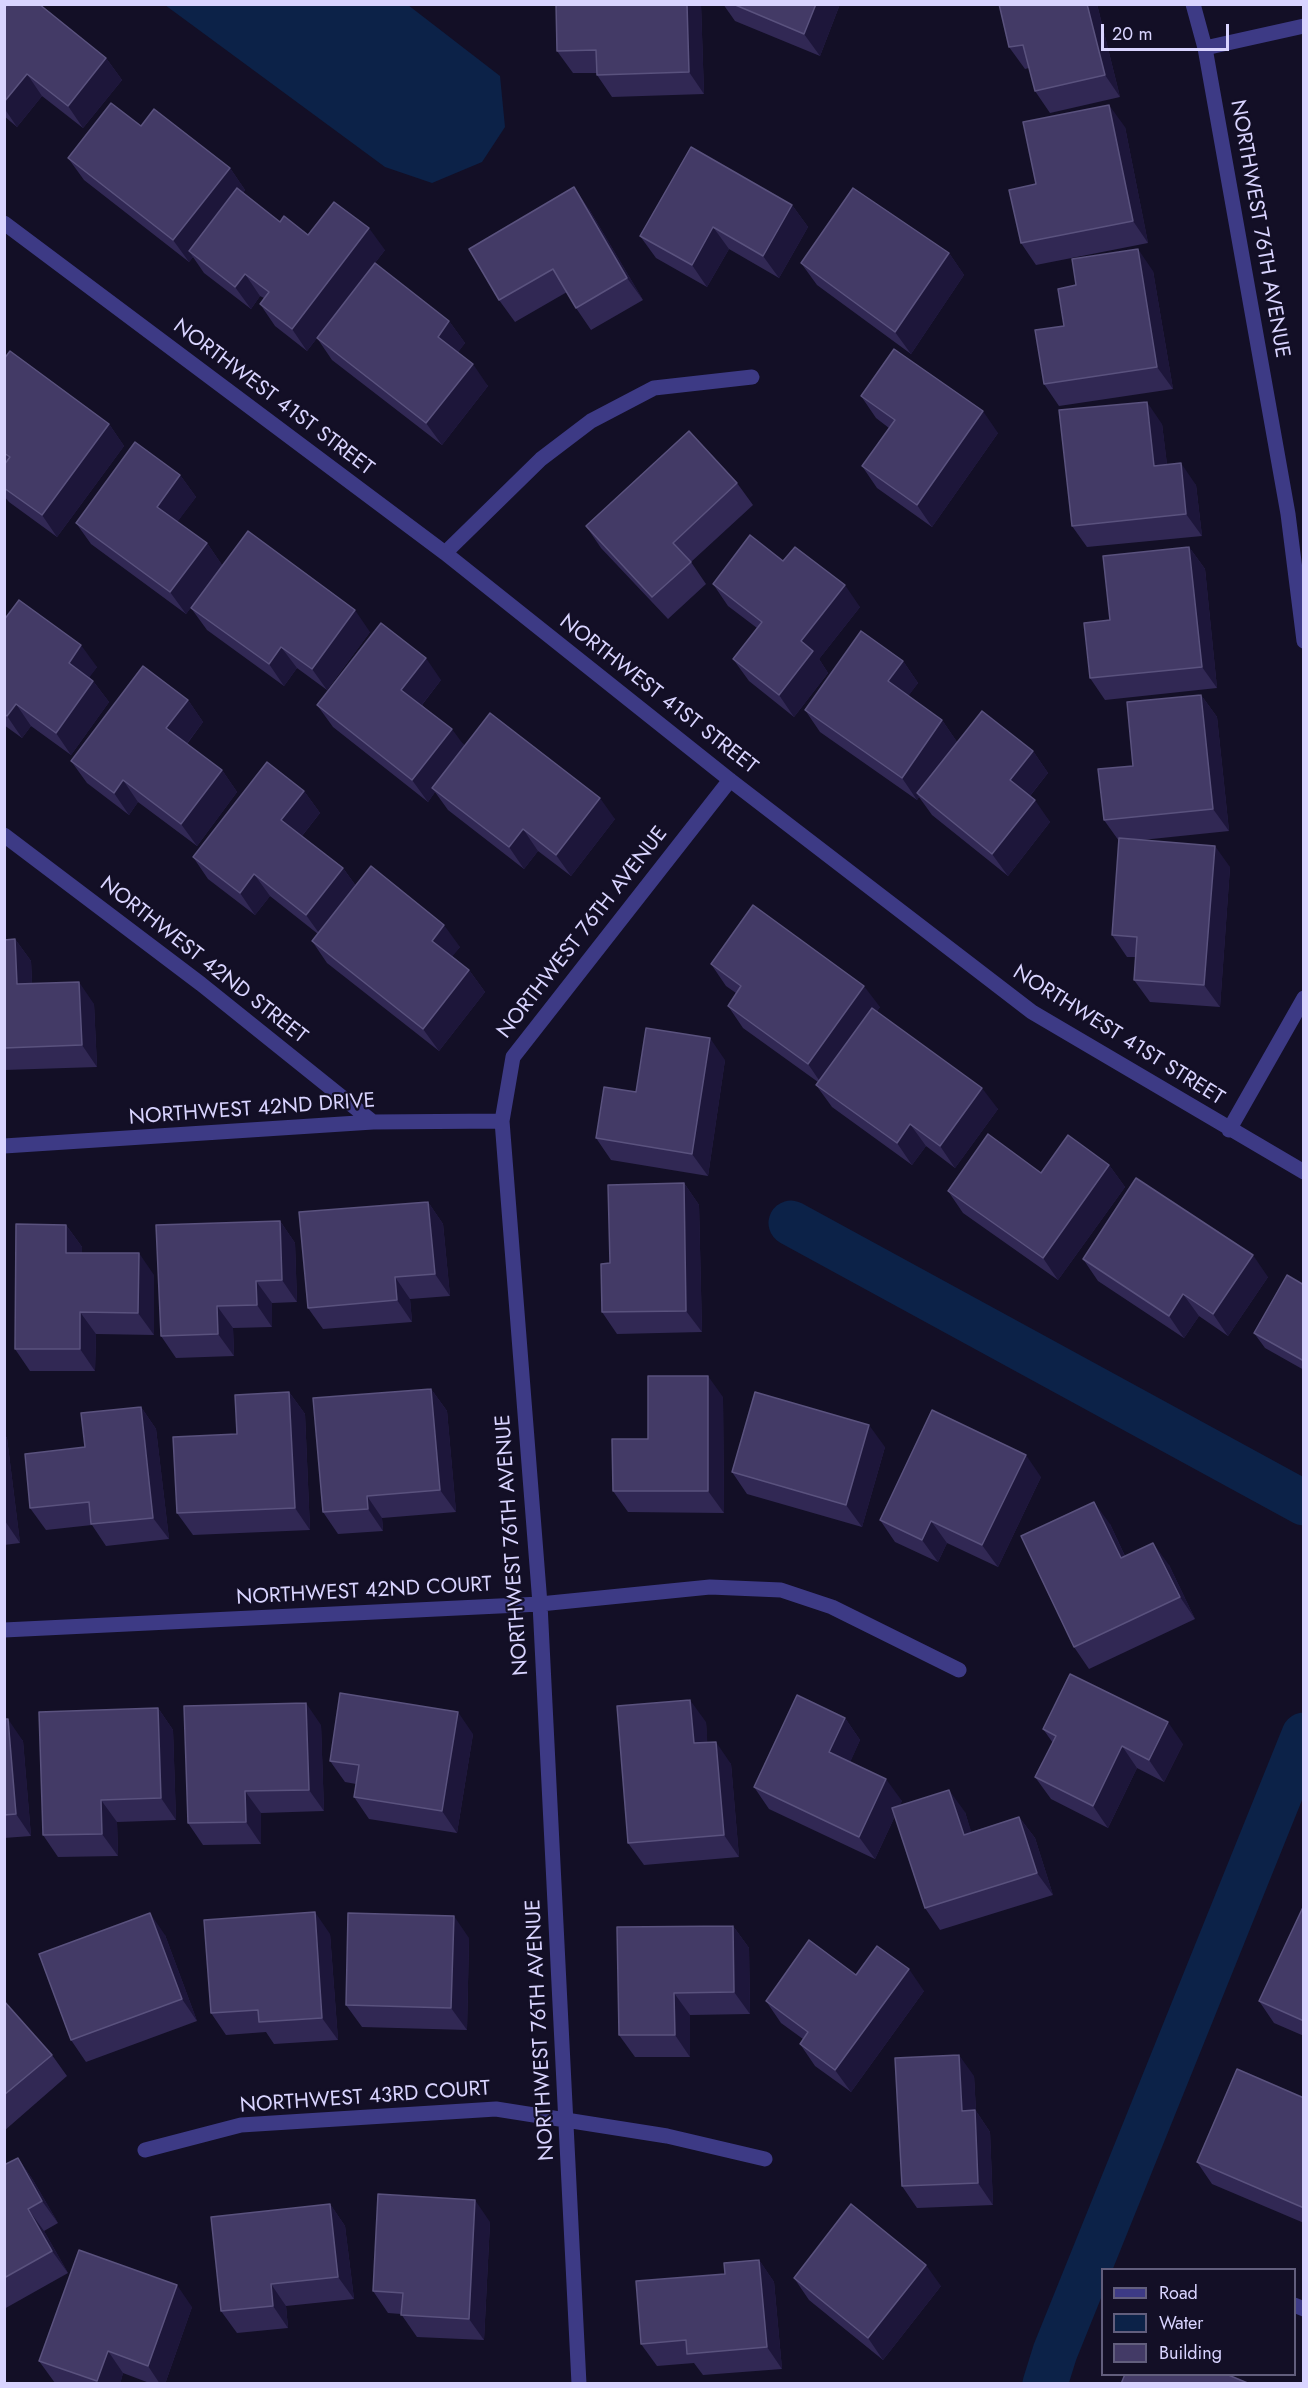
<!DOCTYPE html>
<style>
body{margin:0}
#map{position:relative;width:1308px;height:2388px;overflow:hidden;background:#130f26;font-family:Jost,sans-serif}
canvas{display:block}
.frame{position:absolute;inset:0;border:6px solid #d9d4ff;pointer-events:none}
.legend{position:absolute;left:1101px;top:2268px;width:195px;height:108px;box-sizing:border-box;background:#130f26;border:2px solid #625e7d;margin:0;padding:8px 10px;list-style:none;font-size:18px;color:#d9d4ff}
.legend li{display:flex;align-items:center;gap:12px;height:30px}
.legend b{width:30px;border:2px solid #625e7d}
.scale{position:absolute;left:1101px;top:24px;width:128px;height:27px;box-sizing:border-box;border:3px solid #d9d4ff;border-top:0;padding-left:8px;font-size:18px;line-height:21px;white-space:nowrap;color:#d9d4ff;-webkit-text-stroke:4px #130f26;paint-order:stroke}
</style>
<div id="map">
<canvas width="1308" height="2388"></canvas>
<div class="frame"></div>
<ul class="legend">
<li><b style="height:8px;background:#3d3a85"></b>Road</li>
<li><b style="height:16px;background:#0c2248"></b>Water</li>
<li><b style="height:16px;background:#433a66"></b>Building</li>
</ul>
<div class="scale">20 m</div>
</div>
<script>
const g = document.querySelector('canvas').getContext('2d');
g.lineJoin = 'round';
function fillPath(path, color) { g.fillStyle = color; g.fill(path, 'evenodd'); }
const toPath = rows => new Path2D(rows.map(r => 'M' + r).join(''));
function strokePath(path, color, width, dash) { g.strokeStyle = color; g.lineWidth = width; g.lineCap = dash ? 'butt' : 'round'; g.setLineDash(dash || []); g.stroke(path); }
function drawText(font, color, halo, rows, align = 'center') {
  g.font = font + ' Jost,sans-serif'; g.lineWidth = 4.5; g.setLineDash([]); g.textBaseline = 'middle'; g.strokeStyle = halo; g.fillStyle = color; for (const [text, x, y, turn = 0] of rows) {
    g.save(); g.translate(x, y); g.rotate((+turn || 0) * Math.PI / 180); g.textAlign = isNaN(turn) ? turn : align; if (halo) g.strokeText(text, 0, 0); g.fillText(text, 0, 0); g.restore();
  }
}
const water = toPath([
 [165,5,408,5,500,76,505,127,482,162,432,183,385,167]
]);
const canal = toPath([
 [791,1223,1304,1503],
 [1045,2384,1055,2352,1304,1735]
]);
const lane = toPath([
 [1294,2305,1304,2309]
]);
const street = toPath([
 [1193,4,1205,48,1288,514,1304,641],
 [1205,48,1304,26],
 [4,223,445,553,730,780,1032,1012,1304,1172],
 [445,553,541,459,591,421,654,388,752,377],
 [4,835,201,984,373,1122],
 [1229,1130,1304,998],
 [4,1146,373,1122,502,1121],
 [4,1630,540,1604,710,1587,781,1590,832,1607,959,1670],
 [145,2150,241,2125,496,2109,667,2136,765,2159],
 [579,2384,540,1604,502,1121,513,1057,730,780]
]);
const wall = toPath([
 [556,4,701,4,704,94,612,97,597,75,597,73,573,73,557,51],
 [723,4,840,4,820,56,735,21],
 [1097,4,1120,97,1050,113,1035,91,1029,68,1025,69,1009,47],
 [4,8,106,58,122,80,83,128,42,96,17,127,4,116],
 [141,126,230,168,245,190,243,193,280,222,308,235,385,250,357,286,449,321,465,343,458,352,488,386,442,445,332,360,317,338,307,351,275,326,260,304,264,298,260,296,251,309,204,273,193,257,189,262,84,180,68,158],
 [1125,127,1148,243,1036,265,1021,243,1036,184],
 [792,205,808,227,779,278,729,249,707,287,656,258,640,236],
 [589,209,643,300,591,330,576,308,567,292,515,322,499,300],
 [949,253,964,275,911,354,817,285,801,263],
 [1153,271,1173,389,1059,406,1044,384,1064,326],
 [4,357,109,424,124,446,57,537,9,502,4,496],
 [861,396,998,433,932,527,877,488,862,466,889,428,876,418],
 [1162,424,1167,465,1196,485,1202,536,1087,547,1072,526],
 [180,475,196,497,177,522,207,543,222,565,186,614,91,544,76,523],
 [737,483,753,505,691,562,706,584,668,619,601,548,586,526],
 [1189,547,1205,569,1217,688,1105,700,1090,678,1110,620],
 [783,561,860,607,819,659,828,673,794,717,749,681,733,659,757,628,728,606,713,584],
 [191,608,370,632,327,690,297,668,284,686,207,630],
 [4,620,97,667,89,677,93,681,109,702,71,755,31,726,22,738,4,725],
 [903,661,918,683,908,696,942,720,957,742,1033,751,1048,773,1030,796,1050,822,1008,876,932,815,919,797,917,800,820,732,805,710],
 [441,680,422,705,465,746,615,819,571,876,538,851,524,869,448,810,435,792,428,802,333,727,317,705],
 [1201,695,1217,717,1229,831,1142,840,1230,867,1220,1007,1150,1002,1134,980,1136,957,1127,957,1112,935,1119,841,1104,820,1133,766],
 [188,700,203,722,187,744,222,770,237,792,197,846,138,802,129,815,87,783,71,761],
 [304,791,320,813,302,836,343,868,356,886,460,947,452,956,469,970,485,992,439,1051,327,963,312,941,318,934,270,896,255,915,208,879,193,857],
 [15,939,31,961,32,983,94,1004,97,1067,4,1070,4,940],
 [711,964,880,1007,877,1011,998,1109,955,1168,926,1146,912,1165,832,1107,816,1085,818,1082,743,1028,728,1006,736,993,726,986],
 [725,1060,708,1176,611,1160,596,1138,636,1092],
 [1109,1165,1125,1187,1058,1280,963,1213,948,1191],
 [684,1183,699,1205,702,1332,617,1334,602,1312,610,1263],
 [428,1202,443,1224,450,1296,410,1299,412,1322,323,1329,308,1308],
 [280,1221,295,1243,297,1302,272,1303,272,1327,233,1328,234,1356,176,1358,161,1336],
 [66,1225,82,1247,82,1253,154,1275,154,1335,96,1334,95,1371,30,1371,15,1349],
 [1083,1259,1268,1277,1228,1336,1199,1316,1184,1338,1098,1281],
 [1304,1285,1304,1370,1265,1348,1254,1333],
 [431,1389,447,1411,456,1512,382,1518,383,1531,338,1534,323,1512],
 [289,1392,305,1414,310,1530,193,1535,177,1513,237,1434],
 [723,1397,724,1513,628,1512,613,1491,648,1439],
 [141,1407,156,1429,169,1539,106,1546,92,1525,46,1530,30,1508,85,1447],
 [4,1434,7,1438,20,1543,4,1545],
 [885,1447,862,1527,747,1494,732,1472],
 [1041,1477,998,1567,947,1543,938,1562,895,1542,880,1520],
 [1110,1524,1125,1556,1169,1565,1195,1619,1089,1669,1074,1647],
 [158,1708,173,1730,176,1820,117,1822,118,1856,58,1857,43,1835],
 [845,1718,860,1740,850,1762,902,1801,899,1806,965,1812,971,1832,1019,1817,1035,1838,1053,1895,940,1930,925,1908,895,1816,875,1859,769,1809,754,1787],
 [4,1719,23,1741,31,1836,4,1838],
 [706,1722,707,1742,731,1764,739,1857,644,1865,628,1843],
 [321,1725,324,1811,261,1813,261,1844,203,1845,188,1823],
 [1043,1729,1183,1744,1164,1782,1137,1768,1108,1828,1051,1799,1035,1777,1053,1743],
 [473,1734,457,1833,369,1819,354,1797,356,1784,345,1782,330,1761],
 [1304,1905,1304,2036,1274,2023,1259,2001],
 [733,1926,749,1948,750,2014,690,2015,690,2057,635,2057,619,2035],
 [330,1934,338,2040,274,2044,266,2032,226,2035,211,2013],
 [165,1935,197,2021,86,2062,71,2040],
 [469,1938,467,2030,362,2027,346,2005],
 [856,1975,924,1991,851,2092,815,2066,800,2044,803,2039,781,2023,766,2001],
 [4,2001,52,2055,67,2076,4,2131],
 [974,2076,976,2111,990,2132,993,2205,917,2208,902,2186],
 [1304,2098,1304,2223,1212,2184,1197,2162],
 [18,2158,33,2180,58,2223,44,2231,68,2273,4,2309,4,2165],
 [330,2204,345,2226,354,2299,286,2306,288,2328,237,2333,221,2311],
 [490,2222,484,2340,417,2337,401,2314,388,2313,373,2291],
 [759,2260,774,2282,782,2369,703,2375,694,2363,657,2366,641,2344,725,2274],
 [794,2278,941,2286,883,2360,809,2300],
 [192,2307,165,2384,152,2384,123,2373,120,2384,57,2384,55,2383,39,2361]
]);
const shadedWall = toPath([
 [687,4,701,4,704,94,689,72],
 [816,4,840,4,820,56,804,34],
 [1087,4,1097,4,1120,97,1105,75],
 [106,58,122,80,83,128,68,106],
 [27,74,42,96,17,127,4,108,4,102],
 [1109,105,1125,127,1148,243,1133,221],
 [230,168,245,190,194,255,189,251,193,257,189,262,173,240],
 [574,187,589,209,643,300,627,278],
 [792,205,808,227,779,278,763,256],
 [713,227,729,249,707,287,692,265],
 [369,228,385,250,307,351,292,329],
 [1138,249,1153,271,1173,389,1157,367],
 [949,253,964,275,911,354,895,332],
 [245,274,260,296,251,309,235,287],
 [449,321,465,343,453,359,438,337],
 [473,364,488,386,442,445,426,423],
 [1147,402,1162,424,1170,488,1154,466],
 [983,411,998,433,932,527,917,505],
 [109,424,124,446,57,537,42,515],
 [1181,463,1196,485,1202,536,1186,514],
 [180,475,196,497,172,529,157,507],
 [207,543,222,565,186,614,170,592],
 [1189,547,1205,569,1217,688,1202,667],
 [845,585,860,607,819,659,828,673,794,717,779,695,801,641],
 [355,610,370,632,327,690,312,669],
 [81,645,97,667,84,685,69,663],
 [281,647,297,668,284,686,269,664],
 [426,658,441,680,417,711,401,690],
 [903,661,918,683,903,703,888,681],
 [93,681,109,702,71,755,56,733],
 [1201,695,1217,717,1229,831,1213,809],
 [188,700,203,722,182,750,166,728],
 [16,704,31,726,22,738,7,716],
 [942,720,957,742,917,793,919,797,917,800,902,778],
 [452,729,468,751,432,788,435,792,428,802,412,780],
 [1033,751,1048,773,1025,802,1010,780],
 [222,770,237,792,197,846,181,824],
 [123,780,138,802,129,815,114,793],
 [304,791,320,813,297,842,281,820],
 [600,798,615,819,571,876,556,855],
 [1035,800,1050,822,1008,876,992,854],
 [523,829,538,851,524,869,509,847],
 [1215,846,1230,867,1220,1007,1204,985],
 [343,868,358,889,321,936,306,915],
 [254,874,270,896,255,915,240,893],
 [444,925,460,947,447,963,432,941],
 [15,939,31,961,33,1006,17,984],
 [469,970,485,992,439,1051,423,1029],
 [79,982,94,1004,97,1067,82,1045],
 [864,986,880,1007,823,1086,808,1064],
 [710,1038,725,1060,708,1176,692,1154],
 [982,1088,998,1109,955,1168,940,1146],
 [910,1124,926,1146,912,1165,897,1143],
 [1109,1165,1125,1187,1058,1280,1043,1258],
 [684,1183,699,1205,702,1332,686,1311],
 [428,1202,443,1224,450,1296,435,1274],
 [280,1221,295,1243,297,1302,282,1280],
 [66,1225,82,1247,82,1274,66,1253],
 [4,1249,6,1251,4,1296],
 [139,1253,154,1275,154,1335,138,1313],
 [1253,1255,1268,1277,1228,1336,1213,1314],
 [395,1277,410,1299,412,1322,397,1300],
 [256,1281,272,1303,272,1327,257,1305],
 [1183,1294,1199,1316,1184,1338,1169,1316],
 [217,1306,233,1328,234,1356,218,1334],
 [80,1312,96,1334,95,1371,80,1349],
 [708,1376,723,1397,724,1513,708,1491],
 [431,1389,447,1411,456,1512,440,1490],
 [289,1392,305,1414,310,1530,295,1508],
 [141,1407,156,1429,169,1539,153,1518],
 [869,1425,885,1447,862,1527,846,1505],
 [4,1434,7,1438,20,1543,5,1521],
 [1026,1455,1041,1477,998,1567,982,1545],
 [367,1496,382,1518,383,1531,368,1509],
 [1094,1502,1110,1524,1136,1580,1121,1558],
 [931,1521,947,1543,938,1562,922,1540],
 [1153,1543,1169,1565,1195,1619,1180,1597],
 [690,1700,706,1722,709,1765,694,1743],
 [306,1703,321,1725,324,1811,309,1790],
 [158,1708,173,1730,176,1820,161,1798],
 [458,1712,473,1734,457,1833,442,1811],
 [845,1718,860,1740,845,1774,829,1752],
 [8,1719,23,1741,31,1836,16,1814],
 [1168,1722,1183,1744,1164,1782,1149,1760],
 [716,1742,731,1764,739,1857,724,1835],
 [1122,1746,1137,1768,1108,1828,1093,1806],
 [886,1779,902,1801,875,1859,859,1837],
 [949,1790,965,1812,979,1856,964,1835],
 [245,1791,261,1813,261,1844,246,1822],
 [101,1800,117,1822,118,1856,102,1834],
 [1019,1817,1035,1838,1053,1895,1037,1873],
 [315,1912,330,1934,338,2040,322,2018],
 [150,1913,165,1935,197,2021,182,1999],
 [454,1916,469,1938,467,2030,451,2008],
 [733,1926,749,1948,750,2014,734,1992],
 [909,1969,924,1991,851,2092,835,2070],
 [674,1993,690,2015,690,2057,675,2035],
 [959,2055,974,2076,976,2111,990,2132,993,2205,978,2183,962,2111],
 [18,2158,33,2180,58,2223,42,2201],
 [475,2200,490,2222,484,2340,469,2319],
 [330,2204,345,2226,354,2299,338,2277],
 [28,2209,44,2231,68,2273,52,2251],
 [759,2260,774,2282,782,2369,767,2347],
 [926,2265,941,2286,883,2360,868,2338],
 [271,2284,286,2306,288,2328,273,2306],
 [177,2285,192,2307,165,2384,160,2384,148,2366],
 [108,2351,123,2373,120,2384,99,2384,97,2381]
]);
const building = toPath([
 [8,4,39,4,106,58,68,106,27,74,4,102,4,8,8,4],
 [556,4,687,4,689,72,597,75,596,50,557,51,556,4],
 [733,4,816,4,804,34,733,4],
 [999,4,1087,4,1105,75,1035,91,1023,45,1009,47,999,4],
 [111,103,141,126,154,109,230,168,173,240,68,158,111,103],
 [1109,105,1133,221,1021,243,1009,190,1036,184,1023,122,1109,105],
 [691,147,792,205,763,256,713,227,692,265,640,236,691,147],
 [574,187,627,278,576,308,553,269,499,300,469,249,574,187],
 [237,188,280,222,284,216,308,235,334,202,369,228,292,329,260,304,269,292,245,274,235,287,189,251,237,188],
 [853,188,949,253,895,332,801,263,853,188],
 [1138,249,1157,367,1044,384,1035,330,1064,326,1058,289,1076,285,1072,259,1138,249],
 [375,263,449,321,438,337,473,364,426,423,317,338,375,263],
 [894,349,983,411,917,505,862,466,895,420,861,396,894,349],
 [10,351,109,424,42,515,4,488,4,465,10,457,4,453,4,359,10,351],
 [1147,402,1154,466,1181,463,1186,514,1072,526,1059,410,1147,402],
 [689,431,737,483,673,543,691,562,652,597,586,526,689,431],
 [135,442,180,475,157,507,207,543,170,592,76,523,135,442],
 [248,531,355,610,312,669,281,647,269,664,191,608,248,531],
 [750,535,783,561,795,547,845,585,801,641,813,651,779,695,733,659,762,622,713,584,750,535],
 [1189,547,1202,667,1090,678,1084,623,1110,620,1103,556,1189,547],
 [19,600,81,645,69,663,93,681,56,733,16,704,7,716,4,714,4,620,19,600],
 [381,623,426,658,401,690,452,729,412,780,317,705,381,623],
 [861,631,903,661,888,681,942,720,902,778,805,710,861,631],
 [143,666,188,700,166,728,222,770,181,824,123,780,114,793,71,761,143,666],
 [1201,695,1213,809,1104,820,1098,769,1133,766,1127,702,1201,695],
 [982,711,1033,751,1010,780,1035,800,992,854,917,793,982,711],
 [490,713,600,798,556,855,523,829,509,847,432,788,490,713],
 [267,762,304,791,281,820,343,868,306,915,254,874,240,893,193,857,267,762],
 [1119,838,1215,846,1204,985,1134,980,1137,937,1112,935,1119,838],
 [371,866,444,925,432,941,469,970,423,1029,312,941,371,866],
 [753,905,864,986,808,1064,728,1006,741,986,711,964,753,905],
 [15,939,17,984,79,982,82,1045,4,1048,4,940,15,939],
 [872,1008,982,1088,940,1146,910,1124,897,1143,816,1085,872,1008],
 [646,1028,710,1038,692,1154,596,1138,604,1087,636,1092,646,1028],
 [988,1134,1041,1173,1068,1135,1109,1165,1043,1258,948,1191,988,1134],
 [1136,1178,1253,1255,1213,1314,1183,1294,1169,1316,1083,1259,1136,1178],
 [684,1183,686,1311,602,1312,601,1264,610,1263,608,1185,684,1183],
 [428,1202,435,1274,395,1277,397,1300,308,1308,299,1212,428,1202],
 [280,1221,282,1280,256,1281,257,1305,217,1306,218,1334,161,1336,156,1225,280,1221],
 [16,1224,66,1225,66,1253,139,1253,138,1313,80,1312,80,1349,15,1349,16,1224],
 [1287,1275,1304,1285,1304,1361,1254,1333,1287,1275],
 [648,1376,708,1376,708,1491,613,1491,612,1439,648,1439,648,1376],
 [431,1389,440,1490,367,1496,368,1509,323,1512,313,1398,431,1389],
 [289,1392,295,1508,177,1513,173,1437,237,1434,235,1395,289,1392],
 [755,1392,869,1425,846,1505,732,1472,755,1392],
 [141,1407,153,1518,91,1524,89,1502,30,1508,25,1454,85,1447,81,1413,141,1407],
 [932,1410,1026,1455,982,1545,931,1521,922,1540,880,1520,932,1410],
 [1094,1502,1121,1558,1153,1543,1180,1597,1074,1647,1021,1536,1094,1502],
 [1070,1674,1168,1722,1149,1760,1122,1746,1093,1806,1035,1777,1056,1736,1043,1729,1070,1674],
 [340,1693,458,1712,442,1811,354,1797,359,1765,330,1761,340,1693],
 [797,1695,845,1718,829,1752,886,1779,859,1837,754,1787,797,1695],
 [690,1700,694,1743,716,1742,724,1835,628,1843,617,1706,690,1700],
 [306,1703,309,1790,245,1791,246,1822,188,1823,184,1706,306,1703],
 [158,1708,161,1798,101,1800,102,1834,43,1835,39,1712,158,1708],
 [4,1719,8,1719,16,1814,4,1815,4,1719],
 [949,1790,964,1835,1019,1817,1037,1873,925,1908,892,1808,949,1790],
 [1304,1905,1304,2021,1259,2001,1304,1905],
 [315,1912,322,2018,259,2022,258,2010,211,2013,204,1920,315,1912],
 [150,1913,182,1999,71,2040,39,1954,150,1913],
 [348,1913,454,1916,451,2008,346,2005,348,1913],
 [733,1926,734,1992,674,1993,675,2035,619,2035,617,1927,733,1926],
 [809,1940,856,1975,877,1946,909,1969,835,2070,800,2044,808,2032,766,2001,809,1940],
 [4,2001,52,2055,4,2095,4,2001],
 [959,2055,962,2111,975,2110,978,2183,902,2186,895,2058,959,2055],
 [1237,2069,1304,2098,1304,2208,1197,2162,1237,2069],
 [18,2158,42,2201,28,2209,52,2251,4,2278,4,2165,18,2158],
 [378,2194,475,2200,469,2319,401,2315,403,2293,373,2291,378,2194],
 [330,2204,338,2277,271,2284,273,2306,221,2311,211,2217,330,2204],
 [851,2204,926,2265,868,2338,794,2278,851,2204],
 [79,2250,177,2285,148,2366,108,2351,97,2381,39,2361,79,2250],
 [759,2260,767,2347,687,2354,686,2340,641,2344,636,2281,725,2274,724,2263,759,2260],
 [1125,2374,1226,2374,1250,2384,1121,2384,1125,2374]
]);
const streetNames = [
 ["NORTHWEST 76TH AVENUE",1259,229,80],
 ["NORTHWEST 41ST STREET",273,398,37],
 ["NORTHWEST 41ST STREET",658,695,38],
 ["NORTHWEST 76TH AVENUE",583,933,-52],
 ["NORTHWEST 42ND STREET",203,961,38],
 ["NORTHWEST 41ST STREET",1118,1036,32],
 ["NORTHWEST 42ND DRIVE",252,1110,-4],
 ["NORTHWEST 76TH AVENUE",513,1545,-94],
 ["NORTHWEST 42ND COURT",364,1592,-3],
 ["NORTHWEST 76TH AVENUE",541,2030,-93],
 ["NORTHWEST 43RD COURT",365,2098,-4]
];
fillPath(water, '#0c2248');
strokePath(canal, '#0c2248', 45);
strokePath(lane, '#3d3a85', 15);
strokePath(street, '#3d3a85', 15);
fillPath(wall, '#312854');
fillPath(shadedWall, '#1d163a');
fillPath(building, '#433a66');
strokePath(building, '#5a527e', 1.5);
drawText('21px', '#d9d4ff', '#130f26', streetNames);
</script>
